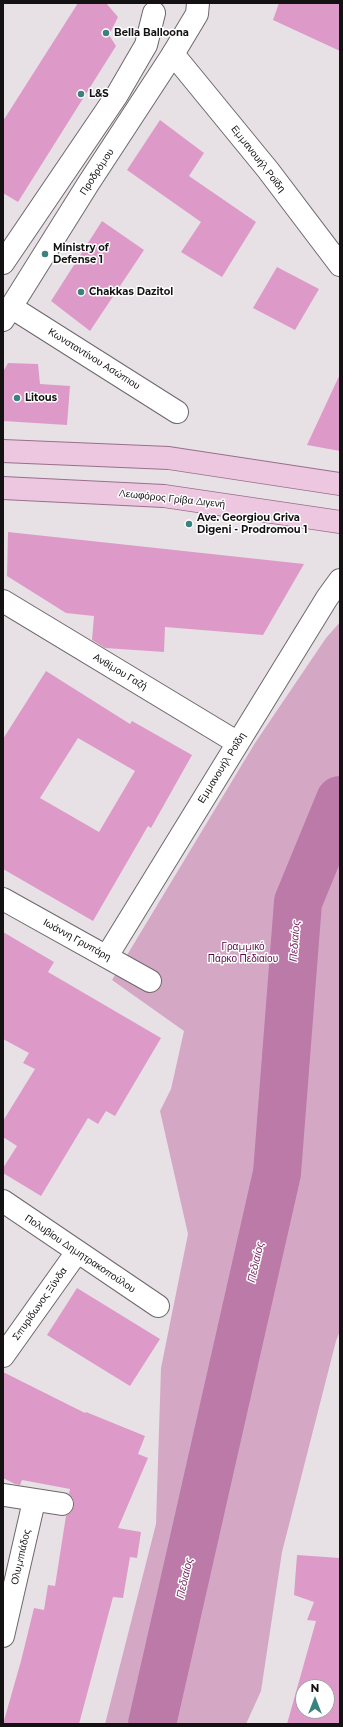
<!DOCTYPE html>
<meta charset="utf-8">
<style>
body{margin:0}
#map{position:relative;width:343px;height:1727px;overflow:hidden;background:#e7e1e5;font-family:Montserrat,sans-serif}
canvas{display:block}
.frame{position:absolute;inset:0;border:4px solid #131112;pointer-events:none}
.north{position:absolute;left:295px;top:1679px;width:40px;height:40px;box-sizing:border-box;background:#fff;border:1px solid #a1a0a0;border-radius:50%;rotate:0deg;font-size:11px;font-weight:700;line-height:16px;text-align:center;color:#131112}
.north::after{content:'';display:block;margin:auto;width:14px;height:18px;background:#3a827d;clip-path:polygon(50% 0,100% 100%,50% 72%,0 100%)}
</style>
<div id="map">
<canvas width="343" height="1727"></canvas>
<div class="frame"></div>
<div class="north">N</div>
</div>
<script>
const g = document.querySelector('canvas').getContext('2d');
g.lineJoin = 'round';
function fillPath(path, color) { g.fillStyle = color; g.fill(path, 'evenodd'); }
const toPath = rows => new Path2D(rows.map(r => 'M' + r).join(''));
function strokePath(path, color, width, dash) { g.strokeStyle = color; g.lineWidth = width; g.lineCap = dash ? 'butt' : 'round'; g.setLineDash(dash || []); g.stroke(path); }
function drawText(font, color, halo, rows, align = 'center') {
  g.font = font + ' Montserrat,sans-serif'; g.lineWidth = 3; g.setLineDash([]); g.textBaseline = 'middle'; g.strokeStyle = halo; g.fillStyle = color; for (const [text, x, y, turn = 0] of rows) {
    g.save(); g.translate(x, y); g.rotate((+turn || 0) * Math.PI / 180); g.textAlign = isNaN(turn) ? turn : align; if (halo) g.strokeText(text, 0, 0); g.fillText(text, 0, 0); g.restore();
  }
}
const green = toPath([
 [340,622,340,1331,336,1341,282,1552,261,1691,246,1724,105,1724,156,1524,161,1368,188,1234,160,1111,171,1089,184,1031,112,980,255,743,326,638]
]);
const river = toPath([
 [152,1724,277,1173,298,902,340,800]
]);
const building = toPath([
 [78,3,106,3,118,17,109,35,116,46,18,202,3,193,3,121],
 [279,3,340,3,340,51,273,20],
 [160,120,204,153,189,176,256,222,222,277,181,252,201,222,127,170],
 [102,221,144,250,90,331,51,301],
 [277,267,319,289,295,330,253,308],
 [8,363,38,364,40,384,70,386,67,425,3,421,3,372],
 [340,374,340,451,307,445],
 [8,532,304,564,263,635,165,627,164,652,105,648,92,640,94,616,66,613,7,576],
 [46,671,130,724,132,721,192,755,151,828,148,826,93,921,3,869,3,739],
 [78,738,135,771,99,832,40,798],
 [3,932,54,962,48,972,161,1038,115,1116,106,1111,98,1124,88,1118,41,1196,3,1173,3,1168,17,1146,3,1137,3,1121,35,1069,23,1063,29,1053,3,1039],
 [77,1288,160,1339,130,1386,47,1335],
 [3,1372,85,1413,86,1412,145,1436,138,1454,148,1458,118,1528,141,1532,137,1558,130,1557,123,1598,113,1597,79,1724,3,1724,21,1661,34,1608,44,1610,48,1585,55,1586,66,1516,71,1512,74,1506,73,1499,69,1494,70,1489,22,1480,20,1485,15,1484,3,1478],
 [297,1555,340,1558,340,1724,287,1724,316,1621,307,1620,314,1602,294,1595],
 [303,1687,327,1687,327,1711,303,1711]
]);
const minor = toPath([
 [173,54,268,170,340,265],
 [11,307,177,412],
 [3,601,238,743],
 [3,899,150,981],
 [107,956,327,598,340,580],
 [3,1201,158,1306],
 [3,1356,77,1252],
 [4,1495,62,1504],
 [3,1636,34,1501]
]);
const tertiary = toPath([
 [3,263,117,95,146,45,154,13],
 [3,320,88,184,173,54,197,14,198,3]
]);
const primary = toPath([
 [3,451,169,458,340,484],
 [3,488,164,496,340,522]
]);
const markers = [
 [106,33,4,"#3a827d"],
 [81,94,4,"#3a827d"],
 [45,254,4,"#3a827d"],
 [81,292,4,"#3a827d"],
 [17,398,4,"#3a827d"],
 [189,524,4,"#3a827d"]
];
const poiNames = [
 ["Bella Balloona",114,33],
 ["L&S",89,94],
 ["Ministry of",53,248],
 ["Defense 1",53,260],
 ["Chakkas Dazitol",89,292],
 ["Litous",25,398],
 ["Ave. Georgiou Griva",197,518],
 ["Digeni - Prodromou 1",197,530]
];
const streetNames = [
 ["Εμμανουήλ Ροϊδη",258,159,52],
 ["Προδρόμου",97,172,-57],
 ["Κωνσταντίνου Ασώπιου",94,359,32],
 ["Λεωφόρος Γρίβα Διγενή",172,499,6],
 ["Ανθίμου Γαζή",120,672,31],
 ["Εμμανουήλ Ροΐδη",222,768,-58],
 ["Ιωάννη Γρυπάρη",77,940,29],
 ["Πολυβίου Δημητρακοπούλου",80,1254,34],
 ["Σπυρίδωνος Ξύνδα",40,1304,-55],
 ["Ολυμπιάδος",21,1557,-77]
];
const parkNames = [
 ["Γραμμικό",243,947],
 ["Πάρκο Πεδιαίου",243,959]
];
const waterNames = [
 ["Πεδιαίος",295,941,-86],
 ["Πεδιαίος",256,1262,-77],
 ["Πεδιαίος",185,1578,-77]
];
fillPath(green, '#d4a8c5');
strokePath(river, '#bb7aa7', 48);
fillPath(building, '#dd9ac8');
strokePath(minor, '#6e686c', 24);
strokePath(tertiary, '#6e686c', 24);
strokePath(primary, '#996f8b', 24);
strokePath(minor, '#fff', 22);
strokePath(tertiary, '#fff', 22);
strokePath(primary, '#edc7e0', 22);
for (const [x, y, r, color] of markers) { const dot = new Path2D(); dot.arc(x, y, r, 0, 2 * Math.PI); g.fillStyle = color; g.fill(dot); strokePath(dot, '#fff', 1.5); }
drawText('bold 10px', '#131112', '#fff', poiNames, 'left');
drawText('10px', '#131112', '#fff', streetNames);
drawText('10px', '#580747', '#fff', parkNames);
drawText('italic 11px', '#7a2c66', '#fff', waterNames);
</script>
